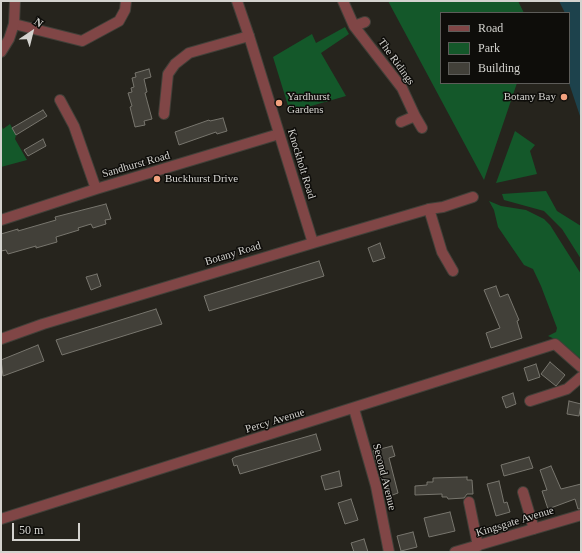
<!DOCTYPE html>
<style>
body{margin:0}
#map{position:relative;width:582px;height:553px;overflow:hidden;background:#26241d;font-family:"Times New Roman",serif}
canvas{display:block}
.frame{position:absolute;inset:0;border:2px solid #d4d3cf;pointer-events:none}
.legend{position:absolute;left:440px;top:12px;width:130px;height:72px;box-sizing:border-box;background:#0e0d0a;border:1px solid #5d5c59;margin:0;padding:5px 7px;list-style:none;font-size:12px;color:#d4d3cf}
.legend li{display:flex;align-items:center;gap:8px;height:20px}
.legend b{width:20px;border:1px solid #5d5c59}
.north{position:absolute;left:12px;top:12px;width:40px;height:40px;-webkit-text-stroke:3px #0e0d0a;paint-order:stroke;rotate:35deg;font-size:11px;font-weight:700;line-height:16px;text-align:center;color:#d4d3cf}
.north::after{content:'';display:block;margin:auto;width:14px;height:18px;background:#d4d3cf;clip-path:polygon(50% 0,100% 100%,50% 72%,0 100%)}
.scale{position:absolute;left:12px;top:523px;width:68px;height:18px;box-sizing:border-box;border:2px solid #d4d3cf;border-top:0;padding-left:5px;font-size:12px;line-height:14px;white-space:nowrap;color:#d4d3cf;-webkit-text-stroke:3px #0e0d0a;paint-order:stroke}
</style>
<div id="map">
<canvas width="582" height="553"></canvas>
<div class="frame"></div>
<ul class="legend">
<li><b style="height:5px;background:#804646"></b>Road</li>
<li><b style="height:11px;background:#14582a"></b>Park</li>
<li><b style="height:11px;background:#424039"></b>Building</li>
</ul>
<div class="north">N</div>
<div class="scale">50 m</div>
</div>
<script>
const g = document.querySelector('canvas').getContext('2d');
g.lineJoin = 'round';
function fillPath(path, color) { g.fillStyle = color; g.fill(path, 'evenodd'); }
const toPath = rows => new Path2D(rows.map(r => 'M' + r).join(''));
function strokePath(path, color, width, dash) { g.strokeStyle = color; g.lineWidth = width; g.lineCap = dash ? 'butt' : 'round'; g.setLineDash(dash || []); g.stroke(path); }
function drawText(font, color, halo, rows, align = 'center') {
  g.font = font + ' "Times New Roman",serif'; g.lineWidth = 3; g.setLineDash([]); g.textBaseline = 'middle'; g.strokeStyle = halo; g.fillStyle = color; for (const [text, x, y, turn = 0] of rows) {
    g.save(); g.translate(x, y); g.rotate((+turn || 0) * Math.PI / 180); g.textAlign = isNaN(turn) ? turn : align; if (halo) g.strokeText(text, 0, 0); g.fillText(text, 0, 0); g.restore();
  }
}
const green = toPath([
 [388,1,518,1,524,13,441,13,441,83,517,83,484,180],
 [345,27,349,34,321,53,346,96,290,112,273,57,312,34,316,43],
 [10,124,16,135,15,139,27,160,1,167,1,125,3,129],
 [515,131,535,145,530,151,537,174,496,183],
 [546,191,557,211,581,226,581,259,562,229,544,211,504,200,502,194],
 [489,201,501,206,526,210,544,219,550,225,581,274,581,359,559,341,548,336,556,332,557,328,541,286,533,269,524,265,498,227,494,210]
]);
const water = toPath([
 [559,1,581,1,581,119,569,83,569,13,565,13]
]);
const building = toPath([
 [149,69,151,77,144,79,147,92,145,93,152,119,144,121,145,125,135,127,130,107,132,106,128,93,132,92,131,88,134,87,132,78,136,77,135,73,149,69],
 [43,110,47,116,16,135,12,128,43,110],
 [223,118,227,131,217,134,216,132,179,145,175,132,209,120,210,121,223,118],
 [43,139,46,146,28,156,24,150,43,139],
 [106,204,111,219,105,220,106,224,93,228,91,224,78,228,79,230,56,237,57,242,36,248,36,246,8,254,6,250,1,251,1,234,18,229,18,231,56,220,55,217,106,204],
 [380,243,385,258,373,262,368,248,380,243],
 [319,261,324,276,209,311,204,296,319,261],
 [97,274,101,286,91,290,86,277,97,274],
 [496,286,500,297,508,294,519,320,517,321,522,338,491,348,486,333,500,328,484,290,496,286],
 [156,309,162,324,62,355,56,340,156,309],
 [38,345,44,361,3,376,1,360,38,345],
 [550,362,565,375,556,386,541,374,550,362],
 [536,364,540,377,528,381,524,368,536,364],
 [513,393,516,404,506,408,502,397,513,393],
 [569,401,581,404,579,416,567,414,569,401],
 [316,434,321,450,240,474,237,465,234,466,232,459,235,457,316,434],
 [392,446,395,456,389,458,398,493,387,497,373,451,392,446],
 [529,457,533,468,504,476,501,465,529,457],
 [551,466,561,489,581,484,581,509,578,509,575,499,548,509,542,491,547,490,540,470,551,466],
 [339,471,342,486,325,490,321,476,339,471],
 [467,477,467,480,472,480,473,494,467,494,464,498,448,499,447,497,442,497,442,494,415,495,415,486,427,485,427,482,433,482,433,478,467,477],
 [499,481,504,503,507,502,510,512,496,516,487,484,499,481],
 [351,499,358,520,345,524,338,503,351,499],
 [450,512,455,531,429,537,424,518,450,512],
 [413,532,417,547,401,551,397,536,413,532],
 [364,539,368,552,354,552,351,543,364,539]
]);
const minor = toPath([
 [343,1,354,26,402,88,415,116,422,128],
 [14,24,82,41,119,21,125,10,126,1],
 [354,26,365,22],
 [60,100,74,126,96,189],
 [164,114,168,74,175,64,189,53,249,36],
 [401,122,415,116],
 [429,209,442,252,453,271],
 [1,220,96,189,279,134],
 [530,401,567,389,581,377],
 [354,409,376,486,389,552],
 [523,492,534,529],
 [469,502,478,546],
 [1,519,555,344,581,367],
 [455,552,581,515]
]);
const tertiary = toPath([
 [237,1,249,36,313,243],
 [1,52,9,39,14,24,15,1],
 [1,339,43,324,313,243,429,209,443,207,473,197]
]);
const markers = [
 [564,97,4,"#f2a17e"],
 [279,103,4,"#f2a17e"],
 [157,179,4,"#f2a17e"]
];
const streetNames = [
 ["The Ridings",396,62,54],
 ["Knockholt Road",301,164,73],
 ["Sandhurst Road",136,165,-16],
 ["Botany Road",233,254,-17],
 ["Percy Avenue",275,421,-17],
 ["Second Avenue",384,477,76],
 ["Kingsgate Avenue",515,522,-17]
];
const poiNames = [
 ["Yardhurst",287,97],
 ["Gardens",287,110],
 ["Botany Bay",556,97,"right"],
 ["Buckhurst Drive",165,179]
];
fillPath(green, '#14582a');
fillPath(water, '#1d424c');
fillPath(building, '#424039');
strokePath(building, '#78766e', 1);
strokePath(minor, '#424039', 12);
strokePath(tertiary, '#424039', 12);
strokePath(minor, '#804646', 10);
strokePath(tertiary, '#804646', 10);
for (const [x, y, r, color] of markers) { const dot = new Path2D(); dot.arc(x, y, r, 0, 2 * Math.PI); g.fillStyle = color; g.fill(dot); strokePath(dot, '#0e0d0a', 1.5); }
drawText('11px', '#d4d3cf', '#0e0d0a', streetNames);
drawText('11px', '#d4d3cf', '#0e0d0a', poiNames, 'left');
</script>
